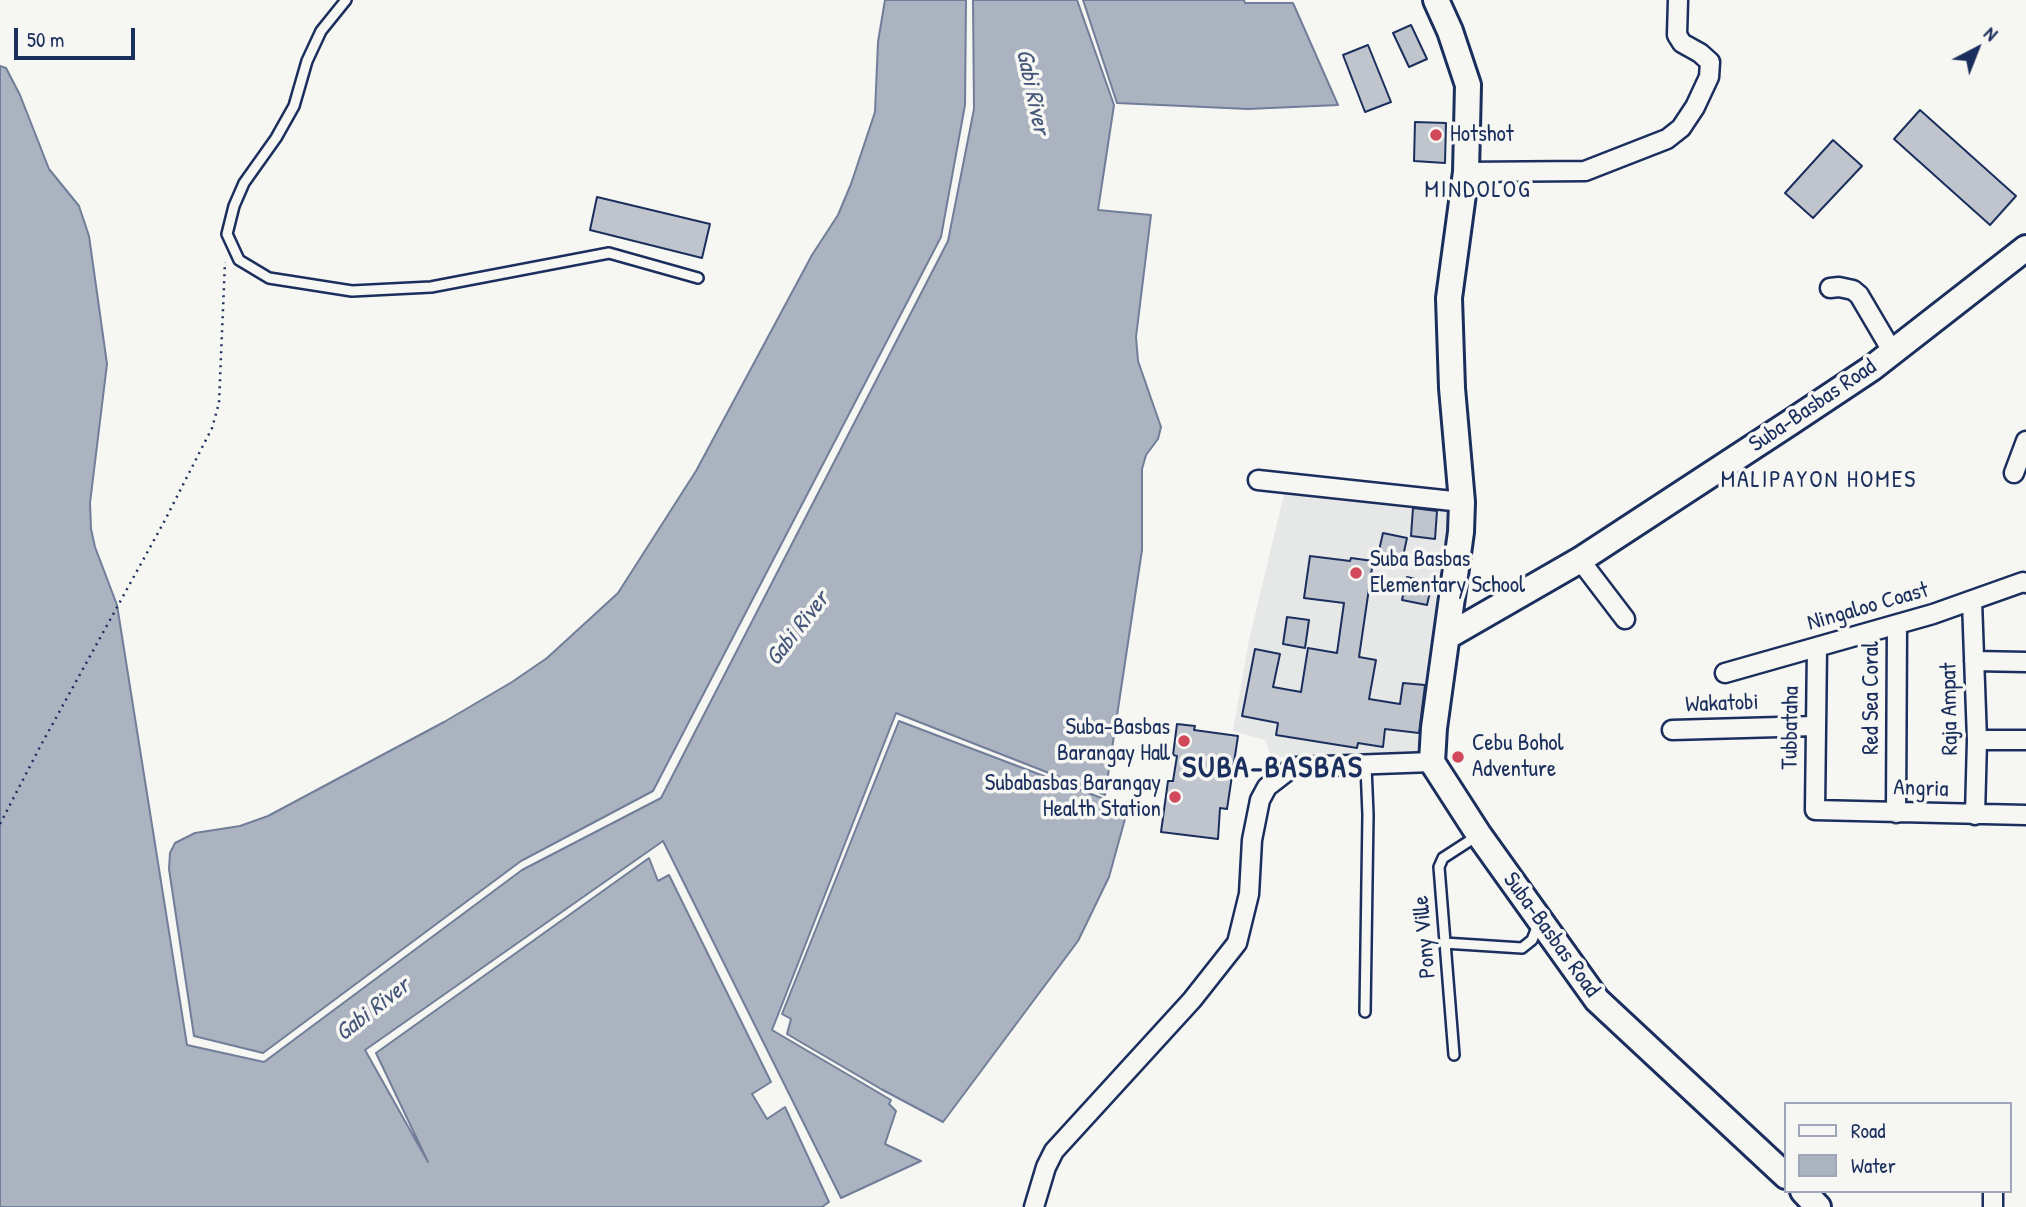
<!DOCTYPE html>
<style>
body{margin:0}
#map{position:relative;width:2026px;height:1207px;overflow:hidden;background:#f6f6f2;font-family:"Patrick Hand",sans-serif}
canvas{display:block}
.legend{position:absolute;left:1784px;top:1102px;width:228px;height:91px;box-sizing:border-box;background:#f6f6f2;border:2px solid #9ea6b7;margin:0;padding:9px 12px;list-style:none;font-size:21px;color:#1b2f5e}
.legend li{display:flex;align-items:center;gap:14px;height:35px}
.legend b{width:35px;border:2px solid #9ea6b7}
.north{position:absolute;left:1942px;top:14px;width:70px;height:70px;-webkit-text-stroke:5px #f6f6f2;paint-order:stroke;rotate:42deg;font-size:19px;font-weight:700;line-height:28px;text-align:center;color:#1b2f5e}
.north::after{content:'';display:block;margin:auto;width:24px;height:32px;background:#1b2f5e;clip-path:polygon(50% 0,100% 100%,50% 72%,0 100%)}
.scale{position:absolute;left:14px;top:28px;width:121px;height:32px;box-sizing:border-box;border:4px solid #1b2f5e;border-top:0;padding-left:9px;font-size:21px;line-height:24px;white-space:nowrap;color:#1b2f5e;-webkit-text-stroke:5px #f6f6f2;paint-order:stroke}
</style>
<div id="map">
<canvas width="2026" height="1207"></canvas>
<ul class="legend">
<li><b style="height:9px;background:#f6f6f2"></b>Road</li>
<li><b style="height:19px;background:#abb2c0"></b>Water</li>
</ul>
<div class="north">N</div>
<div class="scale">50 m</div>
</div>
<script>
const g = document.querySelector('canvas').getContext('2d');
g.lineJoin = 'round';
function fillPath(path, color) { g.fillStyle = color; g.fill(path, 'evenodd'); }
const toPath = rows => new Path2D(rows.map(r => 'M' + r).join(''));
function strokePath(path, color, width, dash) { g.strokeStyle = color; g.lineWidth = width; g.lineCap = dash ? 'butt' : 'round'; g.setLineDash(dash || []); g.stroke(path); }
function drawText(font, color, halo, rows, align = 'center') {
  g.font = font + ' "Patrick Hand",sans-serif'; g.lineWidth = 7; g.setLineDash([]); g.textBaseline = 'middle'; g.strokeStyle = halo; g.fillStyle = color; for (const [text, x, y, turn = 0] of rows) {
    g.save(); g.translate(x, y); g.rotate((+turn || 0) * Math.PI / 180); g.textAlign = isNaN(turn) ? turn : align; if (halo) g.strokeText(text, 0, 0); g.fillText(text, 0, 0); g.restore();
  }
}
const built = toPath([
 [1286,486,1456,506,1424,760,1271,757,1265,740,1233,731,1249,640]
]);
const water = toPath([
 [885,0,966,0,965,105,941,237,653,791,521,861,263,1053,194,1036,169,869,170,853,175,843,195,833,240,826,268,816,444,722,512,682,547,658,618,593,696,471,812,255,838,215,851,184,875,112,878,42,885,0],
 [973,0,1077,0,1114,105,1098,210,1151,215,1136,337,1138,361,1161,427,1158,439,1146,455,1142,469,1142,550,1105,795,896,713,772,1030,891,1100,889,1104,896,1111,885,1144,921,1161,841,1198,663,841,365,1050,428,1162,376,1053,649,858,658,881,669,875,771,1082,752,1094,767,1119,785,1107,829,1202,822,1207,0,1207,0,66,6,68,20,95,49,169,79,206,89,236,107,364,90,503,91,529,95,547,117,605,187,1045,264,1062,522,870,661,798,948,241,974,109,973,0],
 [1083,0,1244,0,1245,3,1293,3,1338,105,1248,109,1117,103,1083,0],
 [899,721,1128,808,1109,877,1078,941,943,1122,881,1089,787,1034,791,1019,782,1014,899,721]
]);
const building = toPath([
 [1411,25,1427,59,1409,67,1393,33,1411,25],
 [1368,45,1391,102,1365,112,1343,55,1368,45],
 [1920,110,2016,196,1990,225,1894,139,1920,110],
 [1415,122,1446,123,1445,163,1414,161,1415,122],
 [1833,140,1862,166,1813,218,1785,193,1833,140],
 [597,197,710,224,702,258,590,230,597,197],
 [1413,508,1437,511,1435,539,1411,536,1413,508],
 [1383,533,1407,538,1402,561,1378,555,1383,533],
 [1310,556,1350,561,1351,558,1373,561,1359,657,1376,660,1369,699,1400,704,1403,683,1425,685,1419,733,1385,729,1383,747,1358,743,1357,748,1276,735,1278,723,1242,716,1255,649,1280,654,1273,687,1301,692,1308,648,1337,653,1344,603,1304,598,1310,556],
 [1407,577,1432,583,1427,605,1402,600,1407,577],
 [1287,617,1309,620,1305,648,1283,644,1287,617],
 [1177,724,1195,726,1194,730,1238,736,1227,809,1220,808,1218,839,1161,832,1168,781,1173,781,1177,756,1173,755,1177,724]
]);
const path = toPath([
 [0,824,41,745,164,522,212,428,219,403,225,262]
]);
const lane = toPath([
 [346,0,321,31,307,61,294,106,276,138,244,183,234,206,227,234,239,260,269,278,352,291,431,287,609,253,698,278],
 [1444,943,1522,948,1532,940,1538,925],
 [1365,1012,1368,815,1366,766],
 [1454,1055,1439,867,1443,858,1477,836]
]);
const street = toPath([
 [1466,172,1585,171,1667,139,1681,128,1695,107,1709,77,1710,62,1700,53,1682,43,1677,35,1678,0],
 [1830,288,1839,287,1853,290,1859,295,1892,351],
 [2014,473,2026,441],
 [1258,480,1462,502],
 [1580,560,1625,619],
 [1972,601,1977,740,1975,815],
 [1817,647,1815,810,2026,815],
 [1974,661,2026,662],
 [1725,673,1933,614,2023,582,2026,583],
 [1672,730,1815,726],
 [1977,740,2026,740],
 [1896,813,1897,625],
 [1034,1207,1046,1167,1054,1151,1192,1000,1237,943,1249,894,1252,840,1260,800,1267,787,1289,770,1296,767,1432,762],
 [1993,1207,1993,1191]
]);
const secondary = toPath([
 [1436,0,1450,31,1468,85,1466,172,1449,298,1452,388,1462,502,1461,532,1434,728,1432,762,1479,835,1597,1000,1786,1176],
 [1448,636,1580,560,1791,422,1872,368,2026,248],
 [1803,1191,1818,1207]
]);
const markers = [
 [1436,135,7,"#d1495b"],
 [1356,573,7,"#d1495b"],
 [1184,741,7,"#d1495b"],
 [1458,757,7,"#d1495b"],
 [1175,797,7,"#d1495b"]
];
const poiNames = [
 ["Hotshot",1450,135],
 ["Suba Basbas",1370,560],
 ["Elementary School",1370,586],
 ["Suba-Basbas",1170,728,"right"],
 ["Barangay Hall",1170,754,"right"],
 ["Cebu Bohol",1472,744],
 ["Adventure",1472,770],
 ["Subabasbas Barangay",1161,784,"right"],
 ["Health Station",1161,810,"right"]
];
const streetNames = [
 ["Suba-Basbas Road",1813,406,-34],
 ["Ningaloo Coast",1868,607,-16],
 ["Red Sea Coral",1872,698,-90],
 ["Wakatobi",1722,704,-2],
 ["Raja Ampat",1950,709,-91],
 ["Tubbataha",1791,728,-89],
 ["Angria",1921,789,2],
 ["Suba-Basbas Road",1551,935,54],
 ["Pony Ville",1425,937,-95]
];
const waterNames = [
 ["Gabi River",1032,92,78],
 ["Gabi River",798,629,-52],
 ["Gabi River",373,1010,-38]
];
const neighbourhoodNames = [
 ["MINDOLOG",1478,191],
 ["MALIPAYON HOMES",1819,481]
];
const districtNames = [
 ["SUBA-BASBAS",1273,769]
];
fillPath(built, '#e6e7e7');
fillPath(water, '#abb2c0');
strokePath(water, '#717e99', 2);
fillPath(building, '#c0c4cd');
strokePath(building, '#1b2f5e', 2);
strokePath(lane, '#1b2f5e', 14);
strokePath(street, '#1b2f5e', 23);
strokePath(secondary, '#1b2f5e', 30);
strokePath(path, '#1b2f5e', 2.5, [2, 5]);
strokePath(lane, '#f6f6f2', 9);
strokePath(street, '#f6f6f2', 18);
strokePath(secondary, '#f6f6f2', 24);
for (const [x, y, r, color] of markers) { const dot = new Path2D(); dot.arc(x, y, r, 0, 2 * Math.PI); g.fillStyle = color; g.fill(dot); strokePath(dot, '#f6f6f2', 2.5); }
drawText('23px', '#1b2f5e', '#f6f6f2', poiNames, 'left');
drawText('23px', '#1b2f5e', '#f6f6f2', streetNames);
drawText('italic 24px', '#46567b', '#f6f6f2', waterNames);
g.letterSpacing = '2px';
drawText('24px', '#1b2f5e', '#f6f6f2', neighbourhoodNames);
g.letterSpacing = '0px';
g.letterSpacing = '2px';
drawText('bold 30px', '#1b2f5e', '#f6f6f2', districtNames);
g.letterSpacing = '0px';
</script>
